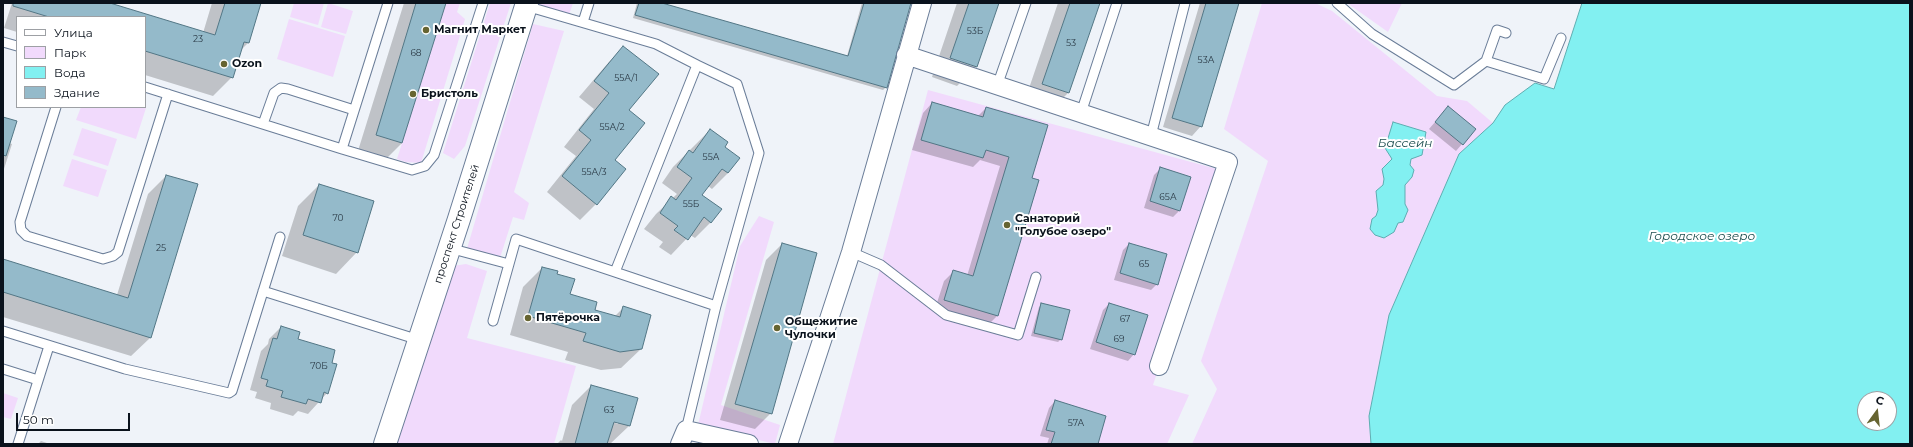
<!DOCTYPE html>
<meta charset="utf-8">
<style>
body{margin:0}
#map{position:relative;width:1913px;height:447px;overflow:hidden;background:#eff3f9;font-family:Montserrat,sans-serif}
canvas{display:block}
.frame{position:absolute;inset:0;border:4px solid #0a121c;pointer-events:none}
.legend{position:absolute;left:16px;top:16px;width:130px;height:92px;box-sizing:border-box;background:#fff;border:1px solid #9da0a4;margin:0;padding:5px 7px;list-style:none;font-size:12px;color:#0a121c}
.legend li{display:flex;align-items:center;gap:8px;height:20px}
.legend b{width:20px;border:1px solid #9da0a4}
.north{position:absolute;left:1857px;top:391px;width:40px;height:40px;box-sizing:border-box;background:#fff;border:1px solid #9da0a4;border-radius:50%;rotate:15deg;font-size:11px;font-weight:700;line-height:16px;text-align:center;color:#0a121c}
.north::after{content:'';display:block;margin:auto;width:14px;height:18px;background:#666431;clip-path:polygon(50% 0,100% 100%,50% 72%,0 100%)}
.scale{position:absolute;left:16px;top:413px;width:114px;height:18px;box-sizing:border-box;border:2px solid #0a121c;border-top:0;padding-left:5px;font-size:12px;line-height:14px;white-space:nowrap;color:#0a121c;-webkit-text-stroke:3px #fff;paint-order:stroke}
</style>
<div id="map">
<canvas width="1913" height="447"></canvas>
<div class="frame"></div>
<ul class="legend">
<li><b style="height:5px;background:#fff"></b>Улица</li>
<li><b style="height:11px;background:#f1dafc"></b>Парк</li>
<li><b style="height:11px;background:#82f0f1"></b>Вода</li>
<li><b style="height:11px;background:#94baca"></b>Здание</li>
</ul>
<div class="north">С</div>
<div class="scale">50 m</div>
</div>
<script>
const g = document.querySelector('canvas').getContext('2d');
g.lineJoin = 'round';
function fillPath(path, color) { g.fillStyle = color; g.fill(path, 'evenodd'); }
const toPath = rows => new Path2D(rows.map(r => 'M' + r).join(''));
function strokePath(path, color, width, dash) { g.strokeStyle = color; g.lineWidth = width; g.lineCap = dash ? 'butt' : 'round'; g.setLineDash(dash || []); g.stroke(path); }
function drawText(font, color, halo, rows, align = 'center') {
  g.font = font + ' Montserrat,sans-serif'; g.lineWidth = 4; g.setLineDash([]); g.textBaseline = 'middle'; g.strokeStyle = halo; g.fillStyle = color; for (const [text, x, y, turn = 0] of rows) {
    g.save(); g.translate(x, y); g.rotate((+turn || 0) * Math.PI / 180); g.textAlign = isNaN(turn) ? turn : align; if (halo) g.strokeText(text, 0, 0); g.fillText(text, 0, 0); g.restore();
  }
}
const green = toPath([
 [294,3,324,3,318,25,290,17],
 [328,3,353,11,346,34,321,27],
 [446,3,460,3,457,12,465,19,421,163,406,162,397,159],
 [490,3,511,3,465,146,454,159,443,153],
 [538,3,573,3,568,18,536,9],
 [1262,3,1315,3,1332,11,1437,96,1467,101,1493,123,1459,154,1389,315,1369,416,1371,444,1192,444,1217,389,1201,361,1268,161,1224,129],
 [1347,3,1402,3,1388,32],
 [289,19,345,36,333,77,277,59],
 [533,24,564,31,514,192,529,203,524,220,513,217,499,261,466,252],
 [928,90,1224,171,1153,385,1189,395,1167,444,833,444],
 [81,107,143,107,146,108,136,139,76,120],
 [82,128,117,139,108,166,73,155],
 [72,159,107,170,98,197,63,186],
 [759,216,774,222,721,405,780,425,775,444,698,425,740,246],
 [466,264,487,271,467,338,576,366,554,444,396,444,453,266],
 [3,393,18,398,11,419,3,417]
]);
const water = toPath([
 [1582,3,1910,3,1910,444,1371,444,1369,416,1389,315,1459,154,1493,123,1505,105,1535,83,1554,89,1582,3],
 [1865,399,1889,399,1889,423,1865,423,1865,399],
 [1393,122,1426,132,1422,155,1411,159,1410,165,1414,170,1412,177,1405,185,1405,204,1408,210,1403,222,1398,223,1394,232,1384,238,1375,235,1370,229,1372,219,1376,216,1378,210,1376,191,1383,185,1384,179,1382,169,1392,159,1385,148,1393,122]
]);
const shadow = toPath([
 [12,3,107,3,203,33,212,3,260,3,248,43,240,51,232,77,213,96,145,75,145,17,17,17,17,32,4,28],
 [404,3,445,3,402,143,383,162,357,154],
 [637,3,658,3,847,56,862,3,910,3,886,87,883,90,633,18],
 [957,3,998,3,976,67,957,86,932,77],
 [1058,3,1099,3,1068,93,1049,112,1024,103],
 [1200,3,1238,3,1201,126,1192,136,1163,127],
 [623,47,628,111,614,160,596,204,580,220,547,192,576,156,564,147,594,109,579,97,608,63],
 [932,103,978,116,986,108,1031,179,997,316,988,325,935,309,944,281,953,272,967,276,1000,166,980,160,973,167,912,150,923,113],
 [1448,107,1475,129,1456,151,1429,129],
 [3,118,9,143,12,144,3,172],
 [710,130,723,147,738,158,728,173,712,189,708,186,701,195,711,222,695,238,690,235,671,255,659,247,663,242,644,229,656,214,677,194,662,183,673,167],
 [1160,169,1190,178,1179,211,1173,217,1144,208,1154,175],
 [166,176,197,185,150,338,131,356,3,317,3,260,117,295,148,194],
 [319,185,357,252,336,274,282,256,298,206],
 [782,244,771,413,755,429,720,420,766,260],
 [1129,244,1157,284,1151,290,1114,280,1123,250],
 [542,268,556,275,569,295,594,311,614,317,623,308,641,349,621,368,601,370,565,360,568,352,510,335,523,287],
 [1042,304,1061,339,1058,342,1031,336,1039,307],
 [1109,304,1134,354,1128,361,1090,349,1103,310],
 [281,327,331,363,327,393,308,414,298,411,293,416,270,409,271,403,255,398,257,392,250,390,261,351,268,344,269,339],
 [591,386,629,426,610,444,557,444,561,440,562,441,572,405],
 [609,421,618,422,618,424],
 [1055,401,1097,444,1047,444,1049,438,1040,436,1049,408],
 [41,441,50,444,38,444]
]);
const building = toPath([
 [13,3,110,3,215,35,225,3,261,3,249,43,244,42,233,78,145,51,145,17,49,17,13,6,13,3],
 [416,3,446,3,402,143,376,135,416,3],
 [639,3,662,3,848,56,864,3,911,3,887,88,635,15,639,3],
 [969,3,999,3,977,67,950,58,969,3],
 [1070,3,1100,3,1069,93,1042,84,1070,3],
 [1206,3,1239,3,1202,127,1172,118,1206,3],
 [623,46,659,74,629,110,645,123,615,160,626,169,597,205,562,176,591,140,579,130,609,93,594,81,623,46],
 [932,102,983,117,986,107,1048,125,1032,178,1039,180,998,316,944,300,953,270,973,276,1009,157,986,150,983,158,921,140,932,102],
 [1448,106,1476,129,1463,145,1435,122,1448,106],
 [3,117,17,121,6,156,3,155,3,117],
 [710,129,728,142,725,147,740,158,728,173,722,169,702,195,722,209,711,223,704,217,688,240,674,230,678,226,660,213,671,196,676,200,692,178,677,167,689,150,693,153,710,129],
 [1160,167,1191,177,1180,211,1150,201,1160,167],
 [166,175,198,184,151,338,3,292,3,259,128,298,166,175],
 [319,184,374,201,358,253,303,235,319,184],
 [782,243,817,253,772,414,735,404,782,243],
 [1129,243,1167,254,1158,285,1120,273,1129,243],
 [542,267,558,271,557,274,575,279,570,294,597,302,595,310,620,317,623,306,651,315,642,349,620,352,583,341,586,333,528,316,542,267],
 [1041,303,1070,310,1062,340,1034,333,1041,303],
 [1109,303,1148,315,1135,355,1096,342,1109,303],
 [281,326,300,332,298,339,335,350,332,363,337,364,328,394,324,392,321,403,308,399,306,404,281,397,283,391,266,386,268,380,261,378,273,338,277,339,281,326],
 [591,385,638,398,630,426,614,422,607,444,575,444,591,385],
 [1055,400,1106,416,1098,444,1051,444,1055,432,1046,430,1055,400]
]);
const lane = toPath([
 [388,3,342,149,412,170,425,166,434,155,483,3],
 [1337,3,1372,34,1454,85,1486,61,1497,30,1506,33],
 [583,22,589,3],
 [3,42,17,46],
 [1486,61,1544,79,1561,38],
 [997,86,1026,3],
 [145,87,342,149],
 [56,107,20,222,21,230,27,236,103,259,113,256,118,252,168,94],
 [1081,113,1117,3],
 [263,124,274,93,281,88,288,89,354,110],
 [1151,136,1185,3],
 [449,248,509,264,516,239,615,272,697,65,656,44,526,6],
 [851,252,881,265,946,315,1018,335,1036,277],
 [615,272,716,306,759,153,737,84,697,65],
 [263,291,419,340],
 [493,321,509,264],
 [3,331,125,369,229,393,232,391,280,237],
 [3,369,38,380],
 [686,430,716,306],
 [18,444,49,346]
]);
const street = toPath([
 [906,55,1228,162,1159,366],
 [680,444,686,430,749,444],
 [788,444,851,252,922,3]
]);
const secondary = toPath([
 [385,444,459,219,527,3]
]);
const markers = [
 [426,30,4,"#666431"],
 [224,64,4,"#666431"],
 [413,94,4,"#666431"],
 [1007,225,4,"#666431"],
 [528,318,4,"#666431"],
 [777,328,4,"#666431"]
];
const numberNames = [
 ["53Б",975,31],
 ["23",198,39],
 ["53",1071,43],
 ["68",416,53],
 ["53А",1206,60],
 ["55А/1",626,78],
 ["55А/2",612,127],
 ["55А",711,157],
 ["55А/3",594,172],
 ["65А",1168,197],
 ["55Б",691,204],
 ["70",338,218],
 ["25",161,248],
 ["65",1144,264],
 ["67",1125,319],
 ["69",1119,339],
 ["70Б",319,366],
 ["63",609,410],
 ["57А",1076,423]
];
const poiNames = [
 ["Магнит Маркет",434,30],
 ["Ozon",232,64],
 ["Бристоль",421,94],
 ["Санаторий",1015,219],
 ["\"Голубое озеро\"",1015,232],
 ["Пятёрочка",536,318],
 ["Общежитие",785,322],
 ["Чулочки",785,335]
];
const streetNames = [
 ["проспект Строителей",457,224,-72]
];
const waterNames = [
 ["Бассейн",1405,143],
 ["Городское озеро",1702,236]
];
fillPath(green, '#f1dafc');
fillPath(water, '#82f0f1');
strokePath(water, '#5eadb1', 1);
fillPath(shadow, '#0003');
fillPath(building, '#94baca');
strokePath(building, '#527685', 1);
strokePath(lane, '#6a7d98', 11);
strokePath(street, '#6a7d98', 20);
strokePath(secondary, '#6a7d98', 24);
strokePath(lane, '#fff', 9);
strokePath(street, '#fff', 18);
strokePath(secondary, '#fff', 22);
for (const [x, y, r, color] of markers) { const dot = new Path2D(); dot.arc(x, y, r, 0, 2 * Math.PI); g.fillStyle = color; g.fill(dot); strokePath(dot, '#fff', 1.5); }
drawText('9px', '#2c3c48', null, numberNames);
drawText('bold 11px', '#0a121c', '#fff', poiNames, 'left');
drawText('11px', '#0a121c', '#fff', streetNames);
drawText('italic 12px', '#1a4c4d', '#fff', waterNames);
</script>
